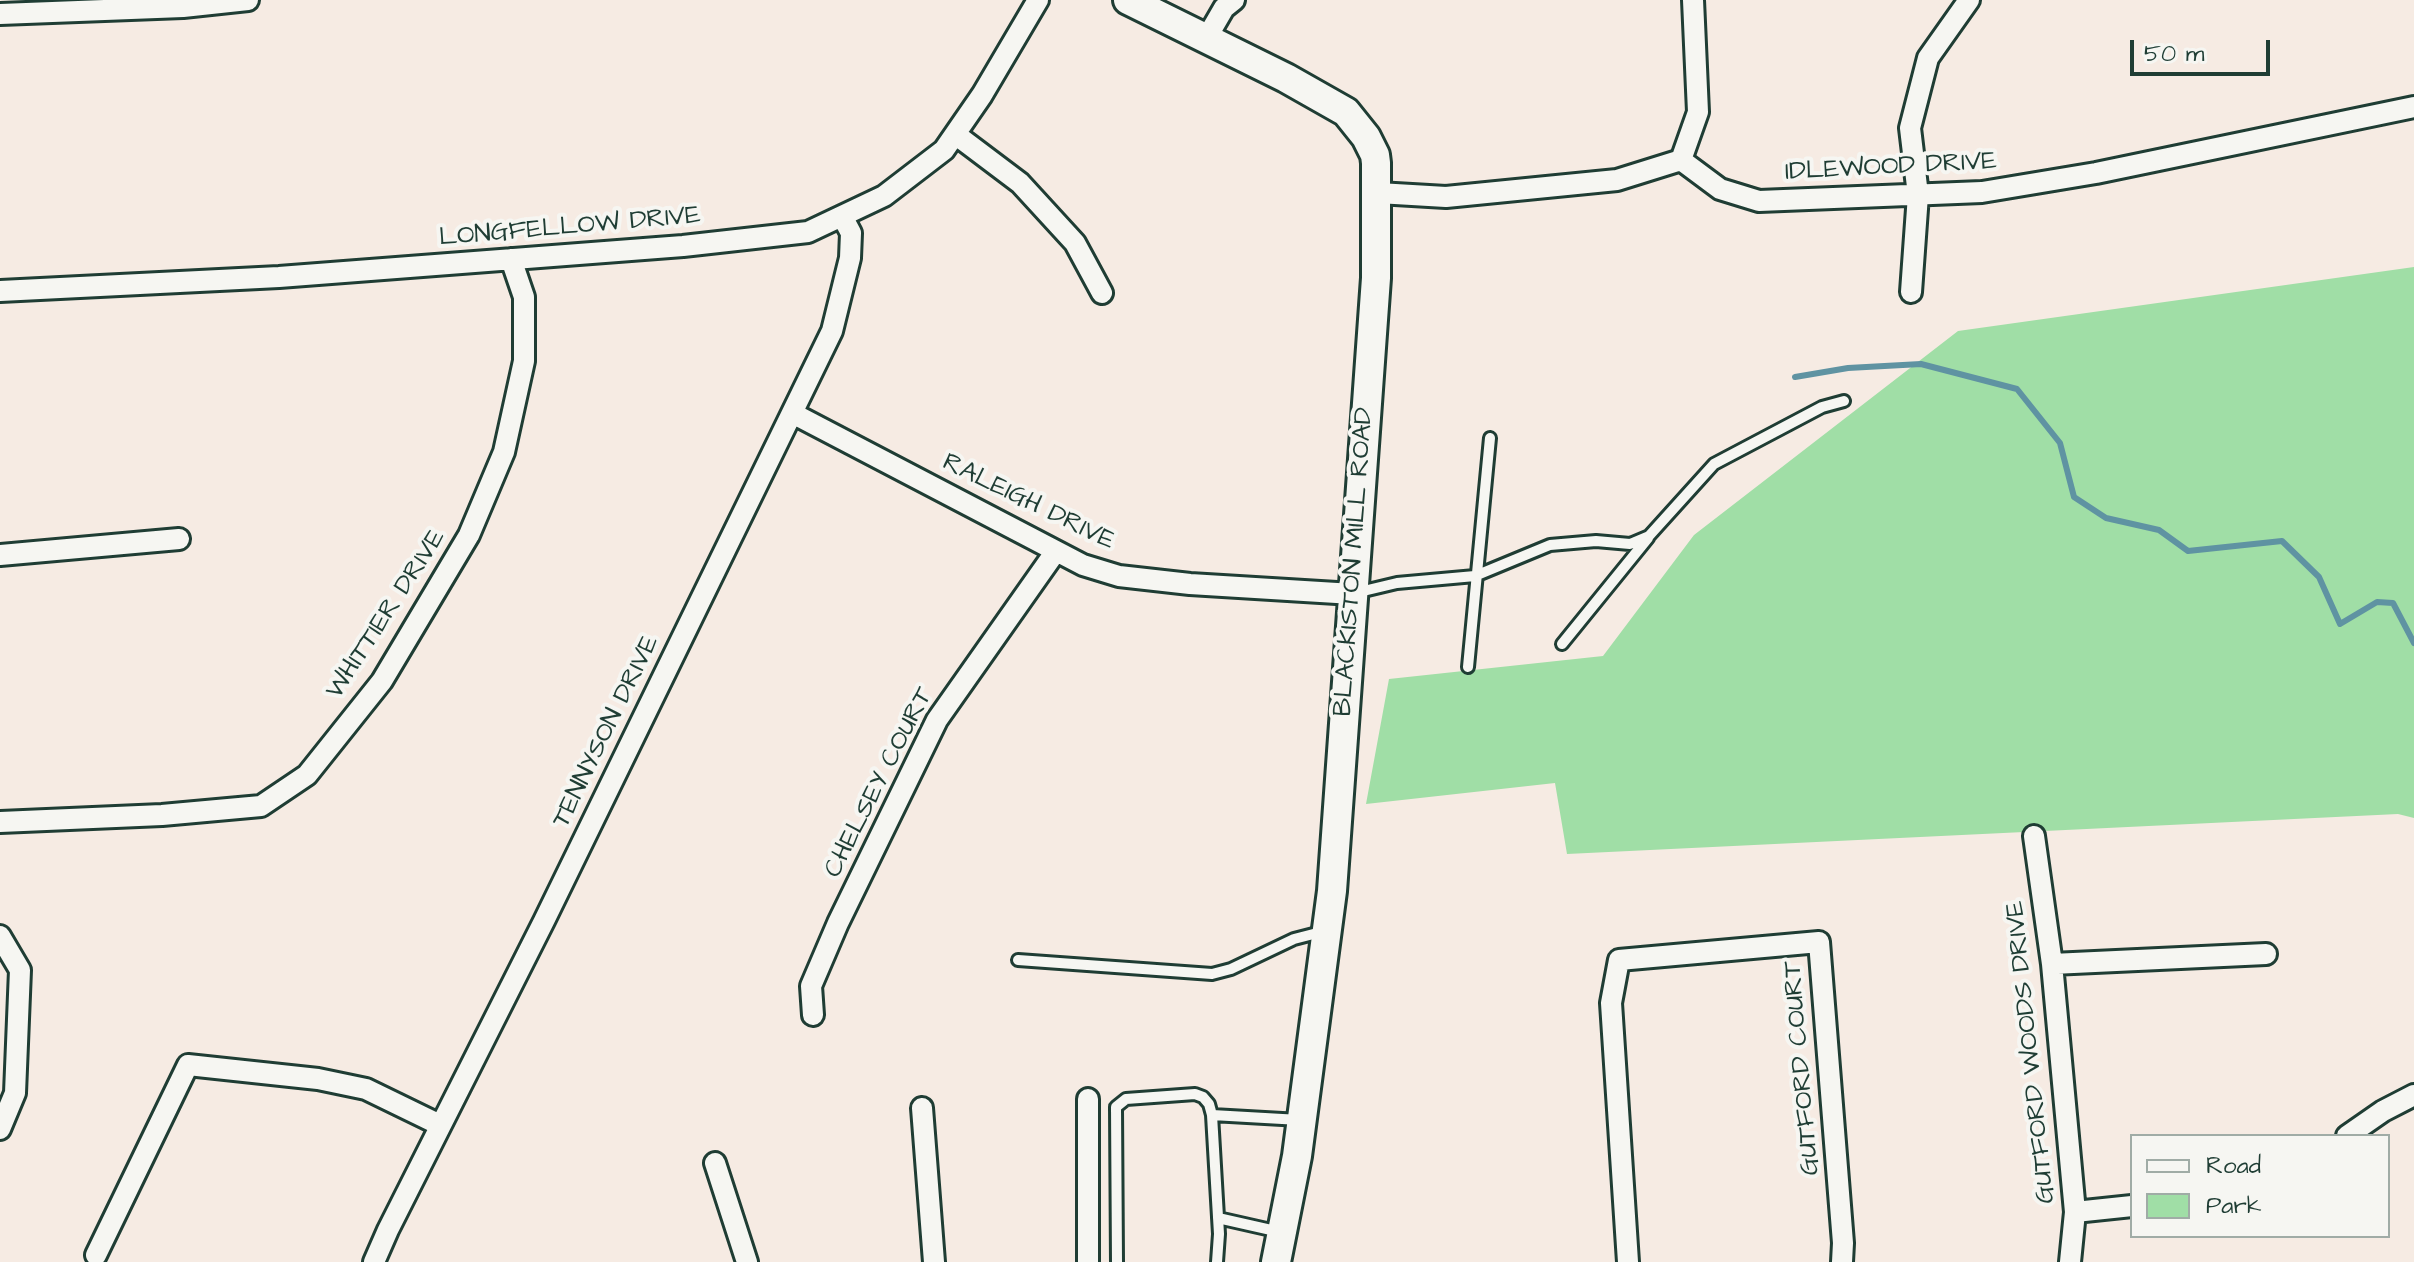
<!DOCTYPE html>
<style>
body{margin:0}
#map{position:relative;width:2414px;height:1262px;overflow:hidden;background:#f6ebe3;font-family:"Architects Daughter",sans-serif}
canvas{display:block}
.legend{position:absolute;left:2130px;top:1134px;width:260px;height:104px;box-sizing:border-box;background:#f6f6f2;border:2px solid #a0aca6;margin:0;padding:10px 14px;list-style:none;font-size:24px;color:#1f3d34}
.legend li{display:flex;align-items:center;gap:16px;height:40px}
.legend b{width:40px;border:2px solid #a0aca6}
.scale{position:absolute;left:2130px;top:40px;width:140px;height:36px;box-sizing:border-box;border:4px solid #1f3d34;border-top:0;padding-left:10px;font-size:24px;line-height:28px;white-space:nowrap;color:#1f3d34;-webkit-text-stroke:6px #f6f6f2;paint-order:stroke}
</style>
<div id="map">
<canvas width="2414" height="1262"></canvas>
<ul class="legend">
<li><b style="height:10px;background:#f6f6f2"></b>Road</li>
<li><b style="height:22px;background:#a0dea6"></b>Park</li>
</ul>
<div class="scale">50 m</div>
</div>
<script>
const g = document.querySelector('canvas').getContext('2d');
g.lineJoin = 'round';
function fillPath(path, color) { g.fillStyle = color; g.fill(path, 'evenodd'); }
const toPath = rows => new Path2D(rows.map(r => 'M' + r).join(''));
function strokePath(path, color, width, dash) { g.strokeStyle = color; g.lineWidth = width; g.lineCap = dash ? 'butt' : 'round'; g.setLineDash(dash || []); g.stroke(path); }
function drawText(font, color, halo, rows, align = 'center') {
  g.font = font + ' "Architects Daughter",sans-serif'; g.lineWidth = 8; g.setLineDash([]); g.textBaseline = 'middle'; g.strokeStyle = halo; g.fillStyle = color; for (const [text, x, y, turn = 0] of rows) {
    g.save(); g.translate(x, y); g.rotate((+turn || 0) * Math.PI / 180); g.textAlign = isNaN(turn) ? turn : align; if (halo) g.strokeText(text, 0, 0); g.fillText(text, 0, 0); g.restore();
  }
}
const green = toPath([
 [2414,267,2414,818,2398,814,1567,854,1555,783,1366,804,1389,679,1603,656,1694,535,1958,331]
]);
const stream = toPath([
 [1795,377,1848,368,1921,364,2017,389,2060,443,2074,497,2106,518,2159,530,2188,551,2282,541,2319,577,2340,624,2377,602,2393,603,2414,643]
]);
const service = toPath([
 [1355,593,1397,583,1475,576,1550,545,1596,541,1630,544,1649,536,1714,464,1822,407,1844,401],
 [1562,644,1648,538],
 [1468,667,1490,438],
 [1018,960,1212,974,1231,969,1294,939,1325,931],
 [1212,1115,1300,1120],
 [1218,1218,1280,1232],
 [1117,1262,1116,1107,1126,1099,1195,1094,1203,1097,1209,1104,1212,1115,1219,1234,1217,1262]
]);
const minor = toPath([
 [0,14,183,7,248,0],
 [1206,39,1224,8,1234,0],
 [955,134,1020,183,1075,243,1102,293],
 [1681,160,1698,112,1693,0],
 [1378,193,1446,197,1617,180,1681,160,1720,189,1759,201,1982,192,2096,173,2414,107],
 [0,291,279,277,683,246,808,232,884,196,944,150,982,95,1038,0],
 [1911,292,1918,195,1910,128,1928,58,1969,0],
 [792,413,1083,565,1119,576,1190,584,1353,594],
 [0,555,179,539],
 [0,822,162,815,261,806,307,775,382,681,469,535,504,452,524,361,524,297,511,259],
 [2034,836,2052,964,2075,1212,2070,1262],
 [0,936,20,970,15,1093,0,1129],
 [2052,964,2266,954],
 [813,1015,811,986,838,923,937,720,1056,551],
 [922,1108,934,1262],
 [2347,1136,2383,1111,2414,1095],
 [715,1163,747,1262],
 [2075,1212,2132,1206],
 [96,1255,188,1065,318,1079,366,1089,440,1125],
 [374,1262,388,1230,544,921,832,331,850,258,851,233,842,216],
 [1088,1262,1088,1099],
 [1628,1262,1611,1003,1619,960,1819,942,1843,1243,1842,1262]
]);
const secondary = toPath([
 [1128,0,1286,78,1346,112,1366,137,1375,155,1376,163,1376,278,1332,891,1297,1156,1276,1262]
]);
const streetNames = [
 ["IDLEWOOD DRIVE",1891,168,-3],
 ["LONGFELLOW DRIVE",570,228,-5],
 ["RALEIGH DRIVE",1028,503,26],
 ["BLACKISTON MILL ROAD",1355,562,-86],
 ["WHITTIER DRIVE",387,615,-57],
 ["TENNYSON DRIVE",607,732,-64],
 ["CHELSEY COURT",880,783,-63],
 ["GUTFORD WOODS DRIVE",2032,1052,-96],
 ["GUTFORD COURT",1803,1068,-95]
];
fillPath(green, '#a0dea6');
strokePath(stream, '#5f93a2', 6);
strokePath(service, '#1f3d34', 16);
strokePath(minor, '#1f3d34', 26);
strokePath(secondary, '#1f3d34', 34);
strokePath(service, '#f6f6f2', 10);
strokePath(minor, '#f6f6f2', 20);
strokePath(secondary, '#f6f6f2', 28);
drawText('26px', '#1f3d34', '#f6f6f2', streetNames);
</script>
